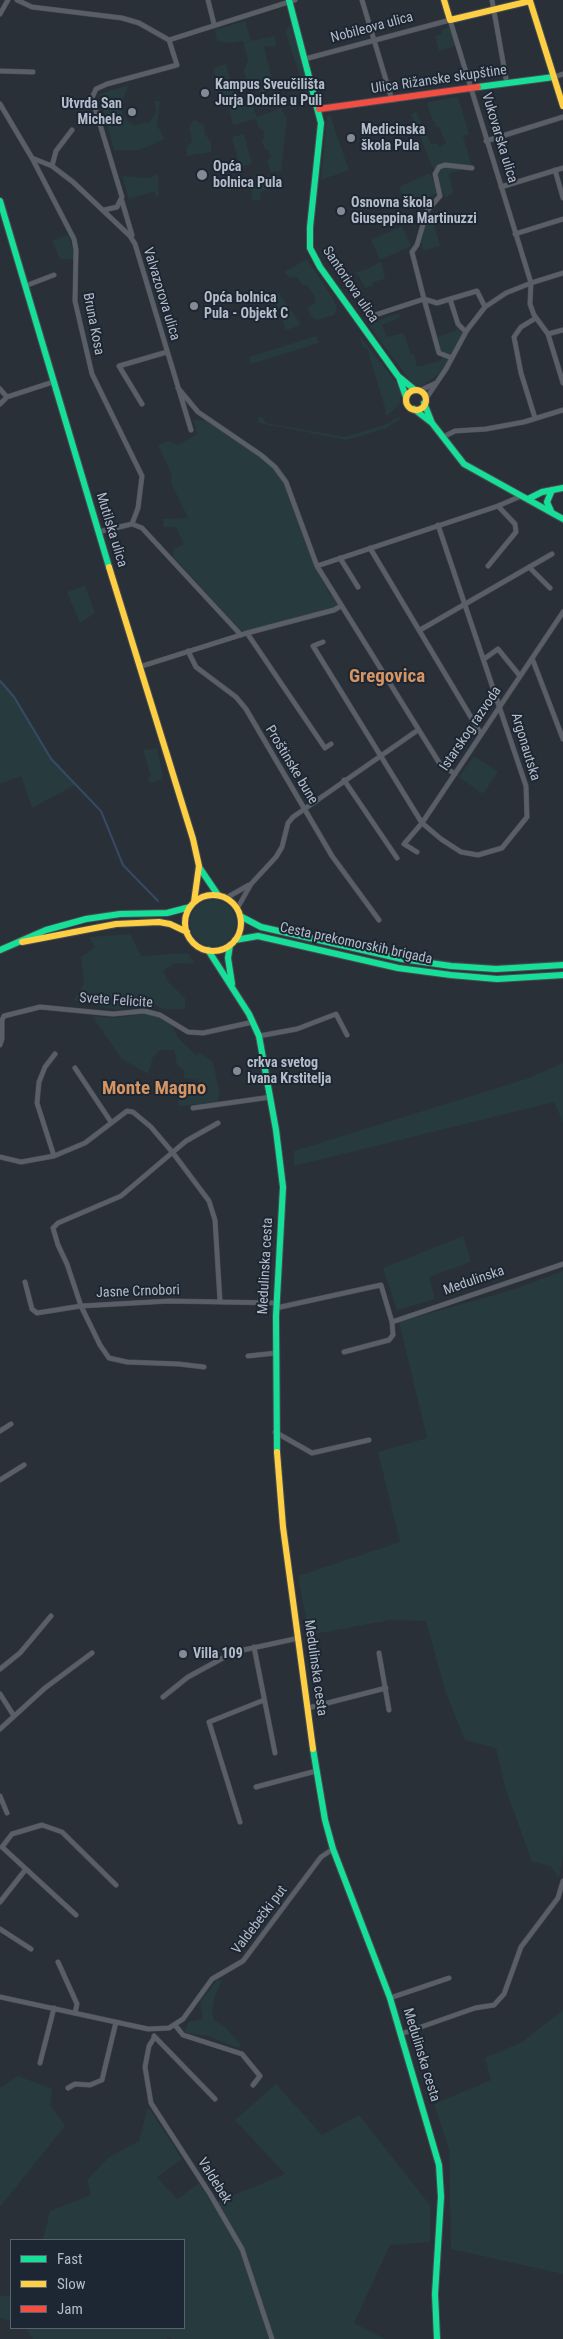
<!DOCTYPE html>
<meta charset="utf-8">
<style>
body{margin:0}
#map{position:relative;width:563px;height:2339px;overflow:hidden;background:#2a3038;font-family:"Roboto Condensed",sans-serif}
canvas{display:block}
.legend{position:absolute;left:10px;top:2239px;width:175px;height:90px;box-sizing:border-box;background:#1d2633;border:1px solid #59626f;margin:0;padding:6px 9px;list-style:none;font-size:15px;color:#b4bcc9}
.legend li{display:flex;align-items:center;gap:10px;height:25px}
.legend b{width:25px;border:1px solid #59626f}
</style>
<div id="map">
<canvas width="563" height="2339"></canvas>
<ul class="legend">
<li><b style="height:6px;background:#16e098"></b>Fast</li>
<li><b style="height:6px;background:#ffcf43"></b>Slow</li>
<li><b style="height:6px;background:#f24e42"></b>Jam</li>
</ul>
</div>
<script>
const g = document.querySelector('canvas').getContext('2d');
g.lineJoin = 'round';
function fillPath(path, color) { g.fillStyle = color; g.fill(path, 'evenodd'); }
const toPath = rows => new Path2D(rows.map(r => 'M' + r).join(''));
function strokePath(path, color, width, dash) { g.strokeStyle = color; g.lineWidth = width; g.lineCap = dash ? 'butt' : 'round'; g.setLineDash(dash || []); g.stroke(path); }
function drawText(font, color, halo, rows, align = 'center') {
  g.font = font + ' "Roboto Condensed",sans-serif'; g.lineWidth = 4; g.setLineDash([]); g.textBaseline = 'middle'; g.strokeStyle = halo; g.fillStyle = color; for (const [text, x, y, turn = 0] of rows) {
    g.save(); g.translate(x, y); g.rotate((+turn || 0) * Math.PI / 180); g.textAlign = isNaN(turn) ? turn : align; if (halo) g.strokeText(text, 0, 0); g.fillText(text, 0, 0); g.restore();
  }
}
const green = toPath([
 [245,21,251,41,275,36,276,46,264,47,273,83,271,88,263,92,249,91,244,70,248,60,243,41,230,43,217,41,215,30],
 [293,21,315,106,307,99,287,36,286,30],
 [450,27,456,46,439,51,435,36,442,34,441,30],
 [226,64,235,99,222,102,213,68],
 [129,85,120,106,124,118,134,125,149,122,156,112,155,101,160,101,157,124,164,139,140,150,114,150,99,94],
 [458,97,469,134,463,136,472,167,449,173,453,193,445,198,411,114,416,112,431,144,436,143,440,147,446,143,439,127,436,127,428,108,428,102],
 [252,103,257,117,281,108,287,119,281,171,271,172,267,160,271,158,268,150,265,149,262,141,265,136,263,130,259,128,256,119,233,125,229,110],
 [330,115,349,170,321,180,327,116],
 [194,120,204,125,205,134,211,142,211,152,186,156,187,147,192,141,189,127],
 [244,134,252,164,240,167,232,137],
 [430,173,438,193,407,206,399,187],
 [158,174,159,196,155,195,155,192,152,192,129,199,122,176,150,178],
 [262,176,272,179,274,188,262,191,260,195,261,200,252,201,251,180],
 [431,213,440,246,424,251,421,243,428,215],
 [402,226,411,246,380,260,371,240],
 [68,235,73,250,73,259,60,259,52,241],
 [307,259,334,300,337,309,334,315,317,320,312,317,307,308,315,302,315,297,308,286,302,284,297,277,290,278,284,272],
 [380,262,382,264,385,279,373,282,373,285,365,288,358,275,353,273,365,270],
 [278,292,300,323,299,326,286,330,272,293],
 [399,313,401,317,382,325,387,337,404,333,411,355,414,354,417,367,440,361,442,358,450,360,446,369,422,386,414,385,408,378,368,324],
 [458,329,464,335,452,357,442,354,438,337],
 [359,335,400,387,402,393,399,405,388,415,384,413,386,411,367,348,363,347],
 [316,336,319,343,251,364,249,357],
 [242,366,258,418,261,416,266,423,345,437,387,424,398,417,401,418,387,428,347,440,259,423],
 [194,420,209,421,261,455,286,482,315,562,330,595,334,594,341,606,247,633,239,629,173,556,174,549,184,544,176,527,164,527,163,519,188,518,172,485,171,473,158,445,169,441,178,445,197,434],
 [85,586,95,613,80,623,67,592],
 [0,678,15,695,52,757,77,784,32,808,21,776,0,784],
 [157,748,163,776,161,780,151,783,147,779,151,777,143,750],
 [474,756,498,772,483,794,459,777],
 '190 923a23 23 0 1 1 46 0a23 23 0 1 1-46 0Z',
 [130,934,141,956,188,953,195,964,175,963,163,971,169,983,185,998,185,1009,165,1009,143,1000,117,1010,74,1000,84,984,81,957,95,947,89,937],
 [323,936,450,961,498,964,563,960,563,962,497,966,451,963,351,945],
 [146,1014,162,1018,172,1026,178,1038,196,1055,200,1053,213,1062,219,1090,218,1102,179,1106,177,1097,183,1090,197,1090,199,1080,183,1078,185,1071,175,1063,177,1059,174,1050,160,1050,153,1057,148,1074,122,1059,92,1016,114,1018],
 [563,1063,563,1122,554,1102,294,1166,294,1151,526,1079],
 [463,1236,471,1262,429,1277,435,1299,397,1310,383,1268],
 [563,1271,563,1857,559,1878,550,1866,532,1862,505,1787,496,1748,465,1740,445,1690,426,1621,390,1620,309,1635,298,1576,400,1542,378,1452,427,1438,399,1322,515,1289],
 [217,1980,222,1981,215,1995,212,2009,214,2020,226,2028,241,2045,238,2048,208,2036,187,2033,185,2030,189,2022,203,2019,200,2002],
 [563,2010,563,2274,451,2249,449,2149,434,2104,491,2080,485,2058,522,2042],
 [18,2076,52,2089,50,2105,65,2126,0,2207,0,2088],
 [276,2084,322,2135,359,2115,430,2205,430,2242,390,2245,354,2323,385,2339,172,2339,170,2337,167,2339,33,2339,26,2328,184,2328,184,2240,43,2240,50,2211,91,2195,87,2180,109,2157,139,2141,148,2107,182,2159,157,2177,177,2199,199,2183,212,2204,285,2174,235,2120],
 [0,2296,11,2296,11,2321,0,2318]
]);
const stream = toPath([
 [0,681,14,697,51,759,101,811,123,865,158,901]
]);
const street = toPath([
 [17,0,32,7,122,18,139,23,169,40,177,65,107,84,96,89,92,98,122,197,117,207,104,210],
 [208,0,214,24],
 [362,0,392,100],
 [492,0,507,84],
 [0,14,8,0],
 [169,40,295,0],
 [305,59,450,20,531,283,530,304,534,315,548,334,563,383],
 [0,71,33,72],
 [554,77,563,74],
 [0,104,32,158,74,239,76,250,75,301,92,374,142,476,138,508,132,524],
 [486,141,563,117],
 [32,158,52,166,73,182,130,236,135,244,191,430],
 [52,166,56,151,72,130],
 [555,170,563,198],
 [501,187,563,168],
 [122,201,132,235],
 [515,234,563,219],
 [25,286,54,275],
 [424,299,439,353,452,358],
 [424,299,437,303,450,299],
 [372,316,424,299,412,252,417,245,427,211,440,196,435,174,439,167,445,165,472,168],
 [466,332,458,324,450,299,477,291,485,307],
 [548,334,563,330],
 [178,388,198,412,261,455,275,467,286,482,317,566,440,764,455,774],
 [0,389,7,397,53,382],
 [419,391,436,383],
 [425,400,446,369,467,330,485,307,506,293,531,283,563,273],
 [0,404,7,397],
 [142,404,119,366,167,352],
 [535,418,521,373,514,337,521,327,536,318],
 [443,437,455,431,486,429,524,422,563,410],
 [98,532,132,524,142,528,241,635],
 [370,548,481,734],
 [340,558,358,587],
 [317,566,498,506,521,496],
 [488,566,516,532,515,524,498,506],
 [529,567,550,588],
 [420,630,552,554],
 [247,633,325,748,331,744],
 [323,642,313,646,422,823,441,839,461,852,478,855,502,848,527,817,526,786,438,525],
 [188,651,196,667,236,697,246,709,332,856,379,920],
 [532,658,563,739],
 [484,659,498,649,520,676],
 [139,667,247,633,334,610,341,606],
 [344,780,397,858],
 [417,852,404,844,422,823,563,612],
 [226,898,249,885],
 [237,909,251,884,276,857,282,847,288,823,293,817,418,730],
 [259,1036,297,1029,336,1014,347,1035],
 [0,1045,2,1039,2,1020,4,1016,40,1007,113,1014,144,1011,160,1015,188,1032,203,1033,253,1022],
 [75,1068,111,1122],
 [193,1108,271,1097],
 [54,1156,37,1103,39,1082,45,1067,55,1054],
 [0,1157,21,1162,54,1156,85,1143,127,1111,133,1112,151,1127,173,1153,209,1201,215,1220,220,1301],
 [25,1282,32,1309,37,1313,81,1306,169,1301,276,1303],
 [276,1308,381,1285,392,1322,393,1335,389,1340,344,1352],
 [392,1322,563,1264],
 [248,1356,276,1353],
 [204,1367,179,1364,127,1362,109,1358,100,1345,81,1306,67,1264,58,1245,53,1228,58,1223,121,1196,186,1141,218,1123],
 [0,1431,11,1424],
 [275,1432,312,1453,369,1440],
 [0,1480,24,1465],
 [254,1647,275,1753],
 [379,1653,389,1710],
 [0,1669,20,1653,51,1616],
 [0,1694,14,1716],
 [163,1697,188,1677,234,1652,299,1638],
 [308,1708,386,1688],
 [0,1729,45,1688,92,1653],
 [256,1787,316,1771],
 [0,1796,7,1813],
 [240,1822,209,1722,264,1700],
 [0,1902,26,1869],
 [76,1915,2,1847,12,1834,42,1825,62,1832,116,1885],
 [0,1929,31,1949],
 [58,1962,77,2004,75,2013],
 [0,1997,148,2029,169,2028,183,2019,212,1979,243,1961,321,1857,333,1849],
 [390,1998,449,1978],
 [175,2025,183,2035,242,2054,260,2076,253,2085],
 [401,2034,475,2008,494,2005,504,1994,521,1947,558,1898,563,1881],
 [154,2036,215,2099],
 [154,2038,149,2046,145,2067,151,2103,210,2194,242,2249,272,2339],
 [40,2063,54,2008],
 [68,2088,75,2084,90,2085,102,2080,116,2022]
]);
const fast = toPath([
 [289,0,321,123,310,227,310,248,320,267,398,376,415,390],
 [478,87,554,77],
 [0,201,109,567],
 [399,377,406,397],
 [424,403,432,423,464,464,563,519],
 [414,409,432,423],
 [528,499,542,492,563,488],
 [551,511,547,502,552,490],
 [199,867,218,895],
 [240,916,261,927,402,959,451,966,496,969,563,965],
 [235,940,258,936,398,968,451,975,497,979,563,975],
 [230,945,228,958,232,984],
 [0,950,46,930,86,919,120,914,167,913,190,907],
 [208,950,249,1014,259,1036,276,1130,283,1187,276,1316,277,1452],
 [313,1749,325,1820,333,1849,390,1998,439,2165,441,2197,435,2294,437,2339]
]);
const slow = toPath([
 [444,0,450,20,530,1,563,106],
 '406 400a10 10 0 1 1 20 0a10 10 0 1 1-20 0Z',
 [109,567,193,839,199,866,194,902],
 '185 923a28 28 0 1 1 56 0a28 28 0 1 1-56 0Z',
 [22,942,116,924,159,922,170,924,187,932],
 [277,1452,283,1527,313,1749]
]);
const jam = toPath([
 [319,109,478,87]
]);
const markers = [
 [205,93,5,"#848b96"],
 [132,112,5,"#848b96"],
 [351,138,5,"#848b96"],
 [202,175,6,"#848b96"],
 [341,211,5,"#848b96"],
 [194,306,5,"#848b96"],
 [237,1071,5,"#848b96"],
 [183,1654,5,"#848b96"]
];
const streetNames = [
 ["Nobileova ulica",372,28,-15],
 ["Ulica Rižanske skupštine",439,80,-8],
 ["Vukovarska ulica",499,138,73],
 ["Santoriova ulica",350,285,56],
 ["Valvazorova ulica",161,294,73],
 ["Bruna Kosa",93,324,79],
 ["Mutilska ulica",111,530,73],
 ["Istarskog razvoda",471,729,-56],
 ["Argonautska",525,747,73],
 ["Proštinske bune",291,765,59],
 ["Cesta prekomorskih brigada",356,944,12],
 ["Svete Felicite",116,1001,4],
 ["Medulinska cesta",266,1266,-87],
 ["Medulinska",474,1281,-19],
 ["Jasne Crnobori",138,1292,-2],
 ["Medulinska cesta",315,1668,82],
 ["Valdebečki put",260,1920,-53],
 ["Medulinska cesta",421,2055,73],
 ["Valdebek",214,2181,58]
];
const poiNames = [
 ["Kampus Sveučilišta",215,85],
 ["Jurja Dobrile u Puli",215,101],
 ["Utvrda San",122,104,"right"],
 ["Michele",122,120,"right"],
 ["Medicinska",361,130],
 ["škola Pula",361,146],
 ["Opća",213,167],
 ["bolnica Pula",213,183],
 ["Osnovna škola",351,203],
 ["Giuseppina Martinuzzi",351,219],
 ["Opća bolnica",204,298],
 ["Pula - Objekt C",204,314],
 ["crkva svetog",247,1063],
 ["Ivana Krstitelja",247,1079],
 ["Villa 109",193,1654]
];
const districtNames = [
 ["Gregovica",387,677],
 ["Monte Magno",154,1089]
];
fillPath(green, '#273a3e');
strokePath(stream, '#384963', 2);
strokePath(street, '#484c53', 5.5);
strokePath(fast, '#484c53', 8);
strokePath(slow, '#484c53', 8);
strokePath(jam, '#484c53', 8);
strokePath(street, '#5a5e66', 4.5);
strokePath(fast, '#16e098', 6);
strokePath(slow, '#ffcf43', 6);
strokePath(jam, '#f24e42', 6);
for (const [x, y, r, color] of markers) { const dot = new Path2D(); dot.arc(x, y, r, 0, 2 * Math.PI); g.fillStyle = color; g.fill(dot); strokePath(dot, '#1d2633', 2); }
drawText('14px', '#b4bcc9', '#1d2633', streetNames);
drawText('bold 14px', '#b4bcc9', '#1d2633', poiNames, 'left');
drawText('bold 19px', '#d59563', '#1d2633', districtNames);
</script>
